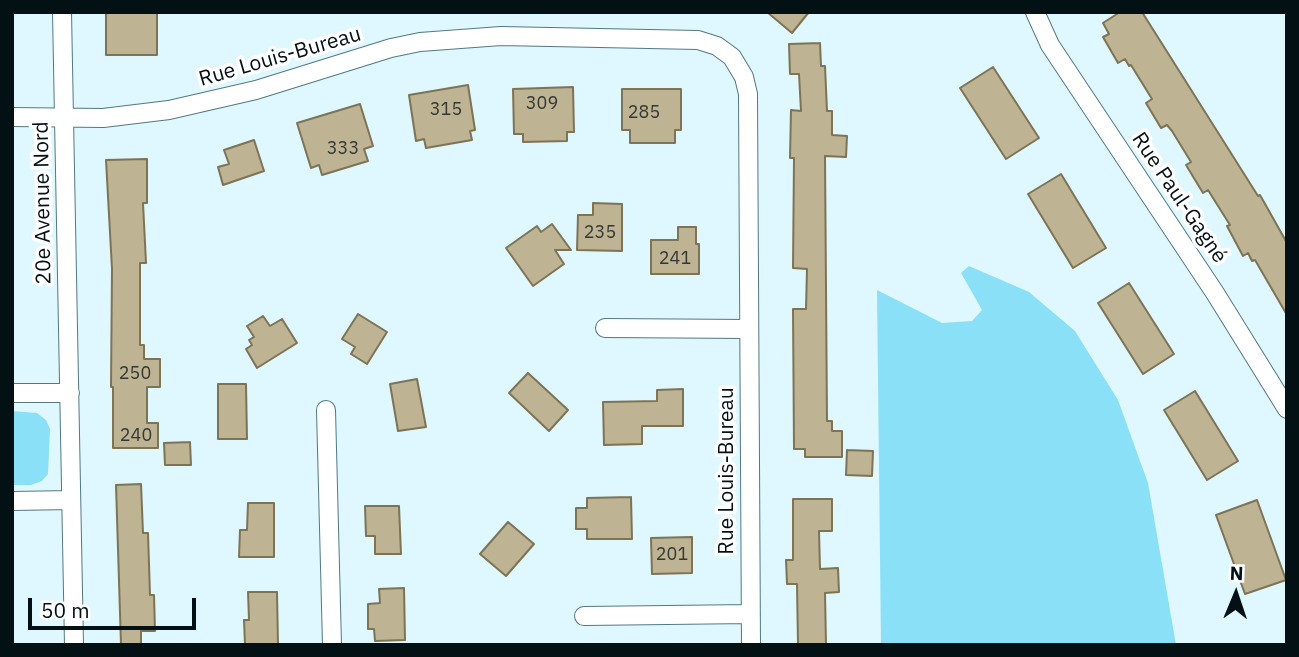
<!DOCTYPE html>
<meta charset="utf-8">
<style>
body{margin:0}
#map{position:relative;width:1299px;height:657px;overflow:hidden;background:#dff7fe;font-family:"IBM Plex Sans",sans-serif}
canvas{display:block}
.frame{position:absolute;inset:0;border:14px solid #031014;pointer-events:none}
.north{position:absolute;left:1201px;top:559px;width:70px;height:70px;-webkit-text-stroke:5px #fff;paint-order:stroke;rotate:2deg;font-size:19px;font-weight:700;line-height:28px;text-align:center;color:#031014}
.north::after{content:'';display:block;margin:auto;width:24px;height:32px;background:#031014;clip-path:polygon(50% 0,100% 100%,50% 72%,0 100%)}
.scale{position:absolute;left:28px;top:598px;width:168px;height:32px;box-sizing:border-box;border:4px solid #031014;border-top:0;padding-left:9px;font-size:21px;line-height:24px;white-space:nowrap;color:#031014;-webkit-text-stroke:5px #fff;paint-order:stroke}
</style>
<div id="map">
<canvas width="1299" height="657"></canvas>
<div class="frame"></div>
<div class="north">N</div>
<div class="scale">50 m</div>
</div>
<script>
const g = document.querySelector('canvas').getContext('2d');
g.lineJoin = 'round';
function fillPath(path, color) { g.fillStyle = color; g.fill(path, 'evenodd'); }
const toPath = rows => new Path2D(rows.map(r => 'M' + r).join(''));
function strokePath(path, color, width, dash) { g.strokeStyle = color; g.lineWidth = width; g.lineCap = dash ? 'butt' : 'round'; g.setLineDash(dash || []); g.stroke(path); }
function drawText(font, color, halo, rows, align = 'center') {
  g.font = font + ' "IBM Plex Sans",sans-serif'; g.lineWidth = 7; g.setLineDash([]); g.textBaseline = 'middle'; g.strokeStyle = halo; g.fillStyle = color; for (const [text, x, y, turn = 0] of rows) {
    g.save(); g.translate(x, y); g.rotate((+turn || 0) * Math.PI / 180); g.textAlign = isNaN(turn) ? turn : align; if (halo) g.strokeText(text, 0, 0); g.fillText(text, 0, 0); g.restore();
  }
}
const green = toPath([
 [969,266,1029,292,1075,331,1118,400,1148,483,1176,645,881,645,877,290,942,323,972,321,982,310,961,273],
 [12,411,37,413,46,420,50,429,48,474,42,481,31,485,12,485]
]);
const building = toPath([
 [106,12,157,12,157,55,106,55,106,12],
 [767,12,809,12,792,33,767,12],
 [1120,12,1142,12,1258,196,1260,195,1287,243,1287,315,1255,260,1252,261,1248,253,1243,256,1227,226,1230,225,1208,190,1203,193,1186,165,1191,162,1172,131,1167,125,1161,128,1146,103,1152,99,1131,65,1129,66,1125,59,1118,63,1103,37,1109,34,1103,23,1120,12],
 [820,43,821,66,825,66,827,111,832,111,832,135,847,136,846,157,825,156,827,421,832,421,832,431,842,431,842,457,805,457,805,449,794,449,793,309,806,309,807,269,793,268,794,158,790,158,791,110,801,111,799,74,790,74,789,44,820,43],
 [993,67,1039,138,1006,159,960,88,993,67],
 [468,85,475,130,470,131,472,140,426,148,424,139,416,141,409,95,468,85],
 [573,87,574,132,567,132,567,141,523,142,523,134,514,134,513,89,573,87],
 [622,89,681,89,681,130,675,130,675,143,630,143,630,130,622,130,622,89],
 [360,104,373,146,364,149,368,161,322,175,319,165,311,168,297,123,360,104],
 [254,140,264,171,223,185,218,167,229,164,224,150,254,140],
 [147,159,147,203,143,203,146,263,140,263,140,345,144,345,144,359,160,359,160,387,147,387,147,423,158,423,158,448,113,448,113,387,111,387,112,269,106,160,147,159],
 [1061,174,1106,248,1073,268,1028,194,1061,174],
 [593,203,622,204,622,251,577,250,578,215,593,215,593,203],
 [552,224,571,250,555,250,564,264,533,286,506,248,537,226,541,232,552,224],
 [678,227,696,227,696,244,699,244,699,274,651,274,651,240,678,240,678,227],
 [1129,283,1174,354,1143,374,1098,303,1129,283],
 [358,314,387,332,367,364,351,354,355,347,342,339,358,314],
 [263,316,270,326,282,319,297,343,257,368,246,349,252,345,249,340,254,337,247,326,263,316],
 [528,373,568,410,549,431,509,393,528,373],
 [417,379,426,427,398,431,390,384,417,379],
 [218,384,246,384,247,439,218,439,218,384],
 [683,389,683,426,642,426,642,444,604,445,603,402,657,401,657,390,683,389],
 [1195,391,1238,461,1207,480,1164,410,1195,391],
 [190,442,191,465,165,465,164,443,190,442],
 [847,450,873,451,872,476,846,475,847,450],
 [141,484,143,533,148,533,150,595,154,595,155,631,141,631,141,644,121,645,116,485,141,484],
 [631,497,632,539,587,539,587,529,576,529,576,508,587,508,587,498,631,497],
 [793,499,832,499,832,531,819,531,820,569,838,568,839,592,825,593,826,645,798,645,797,584,787,584,786,560,793,560,793,499],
 [1257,500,1286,580,1245,594,1216,515,1257,500],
 [248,503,274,503,274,557,239,557,240,530,247,530,248,503],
 [365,506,399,506,401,554,375,554,375,536,366,536,365,506],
 [508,522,534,544,506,576,480,554,508,522],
 [692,537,692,573,652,574,651,538,692,537],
 [404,588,405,640,375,641,374,629,368,629,368,604,380,603,379,589,404,588],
 [248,592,277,592,278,645,245,645,244,620,249,620,248,592]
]);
const street = toPath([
 [62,12,74,645],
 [1035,12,1050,45,1215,293,1287,409],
 [12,117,103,118,169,110,256,90,391,48,420,42,501,36,698,40,717,46,732,57,744,77,748,94,751,645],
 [605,328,748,329],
 [12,393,70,393],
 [326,410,332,645],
 [12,501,71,500],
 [584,616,750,614]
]);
const numberNames = [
 ["309",542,104],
 ["315",446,110],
 ["285",644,113],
 ["333",343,149],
 ["235",600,233],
 ["241",675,259],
 ["250",135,374],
 ["240",136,436],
 ["201",672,555]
];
const streetNames = [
 ["Rue Louis-Bureau",280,57,-16],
 ["Rue Paul-Gagné",1179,198,56],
 ["20e Avenue Nord",43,203,-91],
 ["Rue Louis-Bureau",727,471,-90]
];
fillPath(green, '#8ae0f6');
fillPath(building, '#beb393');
strokePath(building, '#7d7355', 2);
strokePath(street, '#537882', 20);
strokePath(street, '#fff', 18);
drawText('18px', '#323934', null, numberNames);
drawText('21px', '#031014', '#fff', streetNames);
</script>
